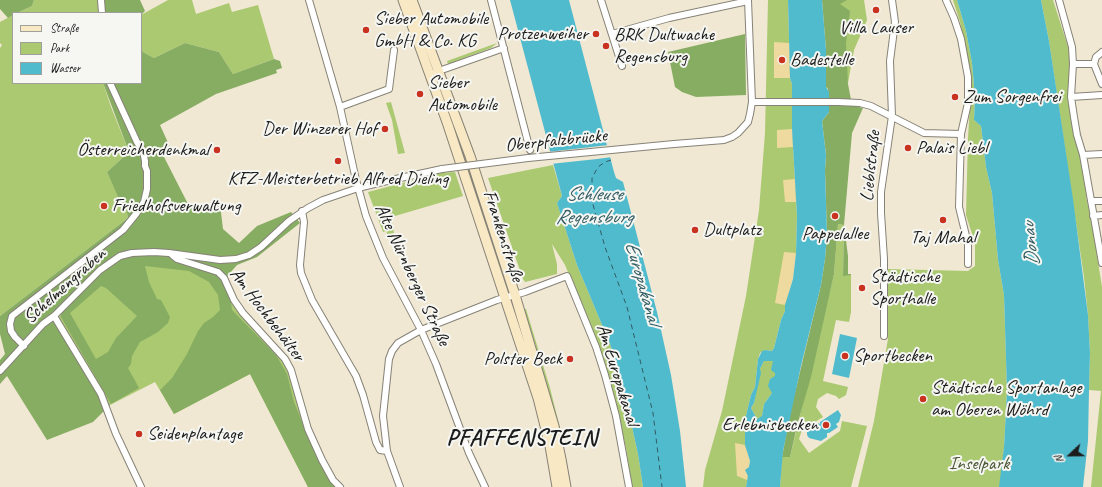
<!DOCTYPE html>
<meta charset="utf-8">
<style>
body{margin:0}
#map{position:relative;width:1102px;height:487px;overflow:hidden;background:#f0e8d2;font-family:Caveat,sans-serif}
canvas{display:block}
.legend{position:absolute;left:12px;top:12px;width:130px;height:72px;box-sizing:border-box;background:#f6f6f2;border:1px solid #9f9f9c;margin:0;padding:5px 7px;list-style:none;font-size:12px;color:#1c1c1c}
.legend li{display:flex;align-items:center;gap:8px;height:20px}
.legend b{width:20px;border:1px solid #9f9f9c}
.north{position:absolute;left:1050px;top:435px;width:40px;height:40px;-webkit-text-stroke:3px #f6f6f2;paint-order:stroke;rotate:248deg;font-size:11px;font-weight:700;line-height:16px;text-align:center;color:#1c1c1c}
.north::after{content:'';display:block;margin:auto;width:14px;height:18px;background:#1c1c1c;clip-path:polygon(50% 0,100% 100%,50% 72%,0 100%)}
</style>
<div id="map">
<canvas width="1102" height="487"></canvas>
<ul class="legend">
<li><b style="height:5px;background:#f8e8c3"></b>Straße</li>
<li><b style="height:11px;background:#aac971"></b>Park</li>
<li><b style="height:11px;background:#51bbce"></b>Wasser</li>
</ul>
<div class="north">N</div>
</div>
<script>
const g = document.querySelector('canvas').getContext('2d');
g.lineJoin = 'round';
function fillPath(path, color) { g.fillStyle = color; g.fill(path, 'evenodd'); }
const toPath = rows => new Path2D(rows.map(r => 'M' + r).join(''));
function strokePath(path, color, width, dash) { g.strokeStyle = color; g.lineWidth = width; g.lineCap = dash ? 'butt' : 'round'; g.setLineDash(dash || []); g.stroke(path); }
function drawText(font, color, halo, rows, align = 'center') {
  g.font = font + ' Caveat,sans-serif'; g.lineWidth = 4; g.setLineDash([]); g.textBaseline = 'middle'; g.strokeStyle = halo; g.fillStyle = color; for (const [text, x, y, turn = 0] of rows) {
    g.save(); g.translate(x, y); g.rotate((+turn || 0) * Math.PI / 180); g.textAlign = isNaN(turn) ? turn : align; if (halo) g.strokeText(text, 0, 0); g.fillText(text, 0, 0); g.restore();
  }
}
const green = toPath([
 [34,0,100,0,100,13,17,13,32,6],
 [168,0,192,0,196,14,229,3,232,12,258,5,274,59,233,74,219,52,185,43,154,58,143,52,141,47,141,15],
 [768,0,788,0,790,78,792,84,792,129,797,216,796,253,785,311,781,320,774,348,772,351,766,350,760,353,758,359,755,387,751,395,745,420,748,476,746,487,703,487,705,470,722,411,746,296,759,210,765,133],
 [832,0,864,0,867,20,854,50,848,83],
 [953,0,957,0,966,31,972,63,975,97,974,120,981,126,986,167,992,193,998,260,1004,295,1007,392,1004,447,1000,487,858,487,874,421,888,339,887,269,968,271,975,266,975,243,966,215,968,138,971,86,966,49,960,22],
 [1041,0,1053,0,1069,50,1074,135,1081,160,1087,201,1092,224,1102,287,1102,487,1091,487,1101,391,1089,390,1090,353,1088,315,1084,277,1065,149,1049,41],
 [13,15,13,83,103,83,111,107,129,152,107,172,122,205,124,205,126,208,128,218,0,316,0,48,2,45,0,43,0,22],
 [497,43,491,48,448,64,447,61],
 [440,84,465,157,506,278,504,279,438,85],
 [391,102,405,153,398,154,392,120,386,103],
 [553,165,562,196,557,203,577,265,610,344,623,386,638,454,643,487,632,487,626,448,608,376,598,344,565,265,552,244,557,264,557,274,525,282,523,279,488,178],
 [455,172,463,196,395,216,391,217,394,233,388,236,386,231,383,232,368,192,440,173],
 [838,224,844,225,843,275,851,275,851,312,849,322,836,320,823,381,848,387,846,395,839,399,836,396,827,393,818,399,816,407,823,417,802,430,799,439,809,453,840,431,842,421,867,426,851,487,780,487,782,457,790,457,834,274],
 [119,259,218,272,234,300,285,359,308,429,308,487,250,374,174,414,155,382,110,405,58,319,63,307],
 [524,309,526,309,550,388,560,428,571,487,568,487,536,347],
 [764,361,773,361,775,373,775,377,770,379,772,393,764,404,762,417,757,419,751,408,754,403,760,369]
]);
const forest = toPath([
 [0,0,34,0,32,6,17,13,13,13,13,15,8,18,0,9],
 [100,0,140,0,145,11,141,15,141,13,100,13],
 [822,0,847,0,840,4,850,11,846,43,848,84,852,105,863,108,852,133,844,225,848,256,848,274,851,274,851,275,843,276,844,225,838,224,834,274,811,377,798,422,790,457,782,457,791,409,821,285,825,259,827,235,825,170,826,155,822,121,829,112,829,108,828,89,826,87,826,50],
 [745,34,746,95,696,97,682,92,675,87,668,52],
 [185,43,219,52,233,74,274,59,280,61,282,68,276,70,277,73,216,94,160,125,170,147,163,155,187,202,195,207,220,204,223,229,239,243,257,226,291,212,300,223,257,257,237,265,229,274,223,284,231,302,232,310,276,355,287,374,294,402,304,427,321,461,338,487,308,487,250,374,174,414,160,390,172,378,187,354,198,331,204,323,213,317,220,310,218,295,209,282,189,271,145,266,149,282,157,299,161,300,170,317,168,323,158,332,140,342,132,356,131,364,128,368,139,388,111,404,61,317,61,311,58,319,110,405,93,422,47,440,7,376,0,384,0,360,5,354,0,334,0,316,128,218,126,208,124,205,122,206,107,172,129,152,103,83,141,83,141,47,143,52,154,58],
 [101,286,106,288,137,316,116,338,108,352,96,359,70,313]
]);
const sand = toPath([
 [774,42,789,43,790,78,774,78],
 [792,129,793,147,777,148,777,130],
 [795,179,796,202,785,202,783,180],
 [784,252,796,253,793,279,785,305,775,303],
 [735,443,745,445,750,461,747,480,737,476]
]);
const water = toPath([
 [510,0,569,0,614,172,616,178,623,182,657,312,671,375,680,431,686,487,643,487,638,454,623,386,610,344,577,265,557,203,562,196],
 [788,0,822,0,826,50,826,87,829,92,829,112,822,121,826,155,825,170,827,235,825,259,821,285,801,366,783,451,780,487,746,487,748,476,745,470,749,467,750,461,745,445,745,420,751,395,755,387,758,359,762,351,766,350,772,351,774,348,781,320,785,311,785,305,793,279,796,253,797,216,792,129,792,84,790,78],
 [764,361,773,361,771,370,775,373,775,376,770,379,768,386,772,393,764,404,762,416,757,419,751,408,754,403,761,373,760,369],
 [957,0,1041,0,1049,41,1073,199,1088,315,1090,353,1089,390,1088,441,1083,487,999,487,1004,447,1007,392,1004,295,998,260,992,193,986,167,981,126,974,120,975,97,972,63,966,31],
 [840,334,857,338,849,378,832,374],
 [838,410,841,415,839,422,836,424,838,427,829,433,827,433,827,437,821,441,809,438,807,435,807,430,818,423,820,424,820,422]
]);
const pier = toPath([
 [609,145,612,157,597,159,550,164,547,152]
]);
const ferry = toPath([
 [611,160,605,162,598,167,592,178,592,201,605,247,627,307,653,413,662,487]
]);
const minor = toPath([
 [101,0,102,13],
 [309,0,340,107,356,180,366,216,383,258,421,330,436,364,469,453,485,487],
 [491,0,530,150],
 [601,0,622,66],
 [946,0,954,18,961,39,968,77,968,103,961,134],
 [1059,0,1072,47,1073,64,1071,97,1074,117,1077,135,1083,155,1102,263],
 [612,34,669,18,748,1],
 [1073,64,1094,64,1102,84],
 [1094,64,1096,57,1102,52],
 [436,72,504,48],
 [1071,97,1102,95],
 [752,102,838,102,860,103,871,106,924,133,961,134,959,207,968,244,968,264],
 [340,107,389,89,394,50],
 [674,144,724,140,732,137,738,133,748,122,750,114,752,102,748,0],
 [1083,155,1102,154],
 [1091,201,1102,201],
 [302,211,304,222,300,265,301,273,312,300,356,376,363,395,376,442,380,450,387,451],
 [1093,216,1102,215],
 [171,254,177,259,218,272,224,278,234,300,243,313,285,359,291,370,308,429,322,460,333,480,340,487],
 [54,316,101,394,116,434,141,487],
 [884,336,884,259,881,213,881,192,892,116,890,61,895,22,892,0],
 [24,346,15,337,11,331,10,324,12,316,123,230,136,214,144,202,147,189,147,171,145,166,145,161,143,151,137,142,110,83],
 [0,371,43,324,54,316,100,270,120,256,132,253,154,252,169,253,220,260,236,259,249,255,261,247,289,221,308,208,323,200,358,188,391,180,442,169],
 [400,487,387,451,383,416,389,359,392,351,398,343,421,330,497,300,525,292,567,276,596,347,605,375,616,416,629,487]
]);
const secondary = toPath([
 [403,0,448,125,538,398,550,446,557,487],
 [412,0,470,156,515,295,554,426,561,459,566,487]
]);
const minorBridge = toPath([
 [442,169,528,158,674,144]
]);
const markers = [
 [876,10,4,"#c8321e"],
 [366,30,4,"#c8321e"],
 [596,34,4,"#c8321e"],
 [606,46,4,"#c8321e"],
 [782,60,4,"#c8321e"],
 [420,94,4,"#c8321e"],
 [955,97,4,"#c8321e"],
 [385,129,4,"#c8321e"],
 [908,148,4,"#c8321e"],
 [217,150,4,"#c8321e"],
 [338,161,4,"#c8321e"],
 [104,206,4,"#c8321e"],
 [835,216,4,"#c8321e"],
 [943,220,4,"#c8321e"],
 [695,230,4,"#c8321e"],
 [862,288,4,"#c8321e"],
 [845,356,4,"#c8321e"],
 [570,359,4,"#c8321e"],
 [923,399,4,"#c8321e"],
 [826,425,4,"#c8321e"],
 [139,434,4,"#c8321e"]
];
const poiNames = [
 ["Sieber Automobile",374,19],
 ["GmbH & Co. KG",374,41],
 ["Villa Lauser",876,28,"center"],
 ["Protzenweiher",588,34,"right"],
 ["BRK Dultwache",614,35],
 ["Regensburg",614,57],
 ["Badestelle",790,60],
 ["Sieber",428,83],
 ["Automobile",428,105],
 ["Zum Sorgenfrei",963,97],
 ["Der Winzerer Hof",377,129,"right"],
 ["Palais Liebl",916,148],
 ["Österreicherdenkmal",209,150,"right"],
 ["KFZ-Meisterbetrieb Alfred Dieling",338,179,"center"],
 ["Friedhofsverwaltung",112,206],
 ["Dultplatz",703,230],
 ["Pappelallee",835,234,"center"],
 ["Taj Mahal",943,238,"center"],
 ["Städtische",870,277],
 ["Sporthalle",870,299],
 ["Sportbecken",853,356],
 ["Polster Beck",562,359,"right"],
 ["Städtische Sportanlage",931,388],
 ["am Oberen Wöhrd",931,410],
 ["Erlebnisbecken",818,425,"right"],
 ["Seidenplantage",147,434]
];
const streetNames = [
 ["Oberpfalzbrücke",556,141,-6],
 ["Lieblstraße",871,166,-84],
 ["Frankenstraße",503,236,72],
 ["Alte Nürnberger Straße",412,275,65],
 ["Schelmengraben",65,286,-42],
 ["Am Hochbehälter",267,315,53],
 ["Am Europakanal",617,375,73]
];
const parkNames = [
 ["Inselpark",979,464]
];
const waterNames = [
 ["Schleuse",594,195],
 ["Regensburg",594,218],
 ["Donau",1031,244,-96],
 ["Europakanal",642,283,74]
];
const districtNames = [
 ["PFAFFENSTEIN",522,439]
];
fillPath(green, '#aac971');
fillPath(forest, '#87ad63');
fillPath(sand, '#eeda9e');
fillPath(water, '#51bbce');
fillPath(pier, '#f0e8d2');
strokePath(ferry, '#315c63', 1, [5, 4]);
strokePath(minor, '#868277', 8);
strokePath(secondary, '#868277', 11);
strokePath(minor, '#fff', 6);
strokePath(secondary, '#f8e8c3', 9);
strokePath(minorBridge, '#868277', 8, []);
strokePath(minorBridge, '#fff', 6);
for (const [x, y, r, color] of markers) { const dot = new Path2D(); dot.arc(x, y, r, 0, 2 * Math.PI); g.fillStyle = color; g.fill(dot); strokePath(dot, '#f6f6f2', 1.5); }
drawText('19px', '#1c1c1c', '#f6f6f2', poiNames, 'left');
drawText('19px', '#1c1c1c', '#f6f6f2', streetNames);
drawText('19px', '#4e593a', '#f6f6f2', parkNames);
drawText('italic 20px', '#315c63', '#f6f6f2', waterNames);
g.letterSpacing = '1px';
drawText('bold 23px', '#1c1c1c', '#f6f6f2', districtNames);
g.letterSpacing = '0px';
</script>
